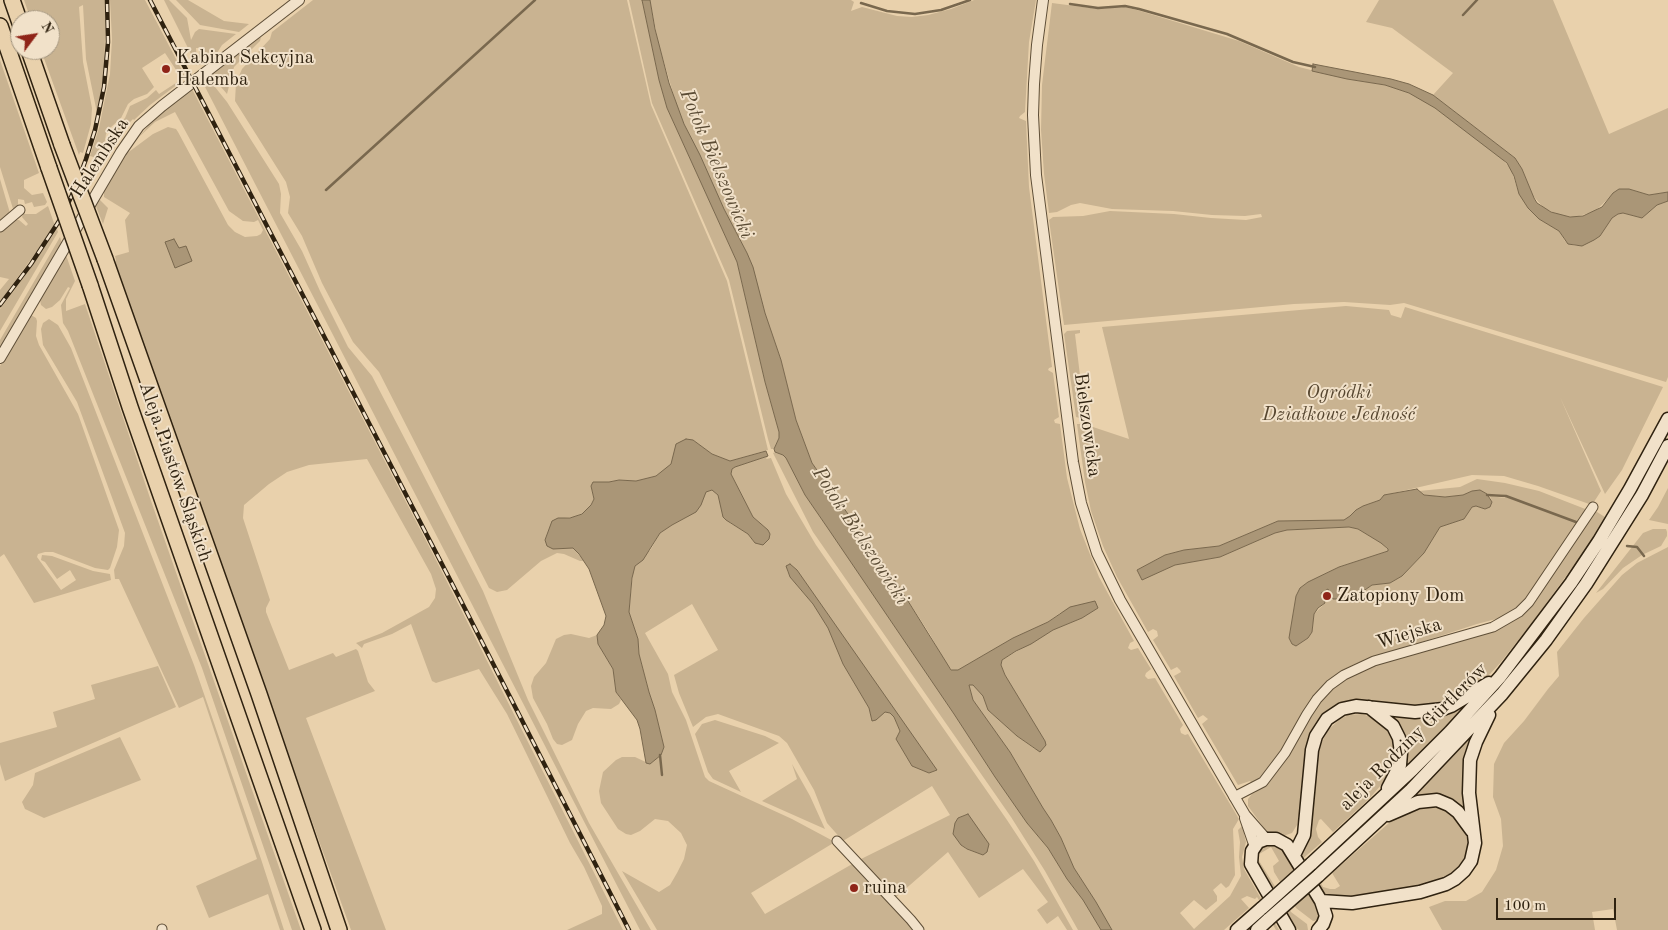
<!DOCTYPE html>
<meta charset="utf-8">
<style>
body{margin:0}
#map{position:relative;width:1668px;height:930px;overflow:hidden;background:#e9d1ac;font-family:"Old Standard TT",serif}
canvas{display:block}
.north{position:absolute;left:10px;top:10px;width:50px;height:50px;box-sizing:border-box;background:#f1e1c9;border:1px solid #a3957f;border-radius:50%;rotate:59deg;font-size:14px;font-weight:700;line-height:20px;text-align:center;color:#2f2210}
.north::after{content:'';display:block;margin:auto;width:18px;height:22px;background:#8f2418;clip-path:polygon(50% 0,100% 100%,50% 72%,0 100%)}
.scale{position:absolute;left:1496px;top:898px;width:120px;height:22px;box-sizing:border-box;border:2px solid #2f2210;border-top:0;padding-left:6px;font-size:15px;line-height:18px;white-space:nowrap;color:#2f2210;-webkit-text-stroke:4px #f1e1c9;paint-order:stroke}
</style>
<div id="map">
<canvas width="1668" height="930"></canvas>
<div class="north">N</div>
<div class="scale">100 m</div>
</div>
<script>
const g = document.querySelector('canvas').getContext('2d');
g.lineJoin = 'round';
function fillPath(path, color) { g.fillStyle = color; g.fill(path, 'evenodd'); }
const toPath = rows => new Path2D(rows.map(r => 'M' + r).join(''));
function strokePath(path, color, width, dash) { g.strokeStyle = color; g.lineWidth = width; g.lineCap = dash ? 'butt' : 'round'; g.setLineDash(dash || []); g.stroke(path); }
function drawText(font, color, halo, rows, align = 'center') {
  g.font = font + ' "Old Standard TT",serif'; g.lineWidth = 4; g.setLineDash([]); g.textBaseline = 'middle'; g.strokeStyle = halo; g.fillStyle = color; for (const [text, x, y, turn = 0] of rows) {
    g.save(); g.translate(x, y); g.rotate((+turn || 0) * Math.PI / 180); g.textAlign = isNaN(turn) ? turn : align; if (halo) g.strokeText(text, 0, 0); g.fillText(text, 0, 0); g.restore();
  }
}
const green = toPath([
 [24,0,105,0,105,38,104,72,97,113,86,59,83,5,79,7,83,62,92,108,91,124,83,153,80,152,79,155,41,50,50,50,50,20,31,20],
 [110,0,145,0,186,78,150,105,134,120,133,119,106,147,110,133,125,118,130,106,147,98,156,90,159,94,182,79,165,53,142,68,154,87,147,94,134,99,128,104,121,118,110,128,106,134,104,146,100,146,97,158,90,156,99,128,110,74,112,39],
 [164,0,169,0,187,18,191,40,195,32,199,29,236,34,222,45,217,53,201,65,199,65,199,48,196,48,197,66],
 [176,0,188,0,224,21,249,24,239,32,200,25],
 [313,0,627,0,651,105,727,281,768,450,730,461,712,454,693,440,668,468,656,476,636,481,619,480,609,482,599,482,591,486,594,499,587,511,574,517,564,518,548,534,545,540,563,549,573,548,584,561,580,561,564,554,557,553,541,561,507,590,497,592,489,588,379,372,353,342,322,283,302,236,288,213,290,197,286,182,235,101,236,83,242,69,270,39,272,32],
 [629,0,642,0,659,80,667,108,737,262,765,382,779,432,779,438,774,449,771,449,768,439,729,280,652,103],
 [650,0,851,0,854,2,851,11,862,7,897,16,912,17,928,15,951,9,974,0,1036,0,1029,42,1025,112,1020,116,1019,118,1026,121,1029,187,1052,367,1049,368,1048,370,1053,373,1059,417,1054,420,1055,423,1060,424,1067,478,1080,529,1099,577,1134,641,1130,643,1128,648,1131,650,1138,648,1151,669,1146,673,1145,676,1148,679,1155,678,1183,725,1180,729,1181,733,1185,735,1188,734,1239,819,1233,829,1235,875,1229,886,1226,888,1221,883,1213,890,1217,896,1217,901,1206,910,1194,900,1180,913,1194,929,1230,896,1241,876,1239,857,1240,842,1238,830,1243,825,1246,833,1244,834,1246,842,1242,857,1244,869,1279,930,1276,930,1267,915,1250,930,1243,930,1265,910,1257,897,1255,899,1247,896,1241,899,1249,908,1224,930,1112,930,1096,902,1074,868,1061,838,1051,820,1043,808,1010,752,973,700,969,685,973,685,983,696,988,710,1017,736,1035,749,1045,741,1005,675,1001,665,1002,660,1053,630,1082,618,1098,608,1060,613,1048,622,1013,638,958,670,952,670,946,663,929,633,898,585,812,463,796,420,781,360,765,313,747,253,724,209,679,113,658,42],
 [1379,0,1553,0,1609,134,1668,108,1668,192,1649,195,1629,189,1619,189,1595,211,1576,217,1561,216,1544,208,1533,196,1522,169,1515,158,1433,95,1453,73,1392,28,1366,22],
 [1052,3,1098,9,1124,7,1137,10,1239,41,1299,67,1347,79,1385,85,1409,93,1423,100,1451,119,1501,158,1511,169,1517,188,1528,208,1539,219,1559,231,1565,241,1572,245,1577,246,1600,236,1612,218,1618,214,1623,213,1642,218,1657,205,1668,201,1668,377,1666,382,1404,303,1390,305,1344,302,1294,304,1064,325,1049,220,1053,217,1083,216,1110,211,1174,214,1211,218,1246,220,1262,217,1261,214,1245,216,1212,215,1173,211,1112,209,1080,203,1071,205,1057,212,1049,213,1044,174,1041,130,1042,85],
 [261,37,260,41,234,67,227,94,210,74,247,45,248,47],
 [0,60,39,173,24,180,24,188,32,195,43,193,47,202,45,205,34,207,32,202,25,204,24,200,18,199,18,206,14,212,0,167],
 [207,77,227,102,279,184,281,194,280,213,302,251,320,291,348,347,372,376,408,445,483,591,528,700,550,744,589,823,651,930,640,930,202,81],
 [192,89,434,556,623,930,567,930,602,914,602,906,584,867,570,843,507,714,479,669,439,682,436,683,432,681,411,624,392,634,364,644,362,648,356,643,382,633,429,607,435,598,436,589,431,574,367,459,309,465,287,472,269,484,244,505,243,518,270,600,266,608,266,612,289,670,333,653,336,657,356,649,358,651,368,682,375,691,306,718,386,930,351,930,258,671,115,263,116,260,115,256,129,252,125,220,130,213,104,197,104,190,126,154,153,134,168,127,176,129,178,132,228,225,235,232,245,237,257,236,261,234,263,230,258,220,254,222,243,221,229,211,175,112,155,122,139,137,154,119],
 [0,179,10,213,0,223],
 [100,200,108,208,103,224,95,204],
 [48,206,55,226,0,302,0,290,9,279,0,277,0,232,16,220,19,220,26,226,28,224,22,217,23,214,36,214],
 [57,229,58,232,0,331,0,309,24,277],
 [60,237,62,244,0,350,0,340],
 [66,255,75,281,66,299,66,311,85,304,150,498,301,930,292,930,202,668,68,331,63,323,61,305,70,288,68,287,60,300,52,307,46,309,41,305,40,300],
 [1346,306,1389,310,1391,315,1401,318,1405,307,1663,387,1622,470,1605,494,1560,397,1601,491,1592,505,1538,486,1504,476,1472,475,1385,495,1380,500,1363,506,1356,510,1350,516,1344,520,1278,521,1219,546,1184,550,1165,555,1137,570,1142,579,1175,565,1220,557,1275,533,1287,530,1349,527,1358,529,1381,543,1388,550,1388,551,1339,567,1308,582,1300,588,1296,596,1289,638,1292,644,1296,646,1308,638,1312,632,1314,614,1325,603,1320,593,1328,589,1333,599,1352,599,1372,585,1390,583,1402,576,1424,553,1440,527,1464,519,1472,507,1476,506,1485,509,1490,507,1492,502,1490,496,1505,498,1505,495,1487,494,1480,490,1472,491,1463,495,1445,497,1424,495,1419,491,1460,487,1477,479,1505,483,1539,491,1593,512,1597,512,1608,519,1531,624,1501,662,1490,674,1468,691,1441,704,1419,707,1403,707,1368,700,1351,700,1334,706,1321,717,1309,736,1302,800,1297,825,1292,833,1280,837,1270,835,1262,830,1264,828,1248,806,1248,799,1252,794,1256,792,1255,790,1265,784,1269,779,1289,751,1315,706,1329,689,1346,677,1367,666,1419,653,1424,649,1496,628,1508,623,1504,617,1477,624,1357,663,1341,671,1331,679,1314,698,1295,728,1293,734,1283,751,1264,777,1252,784,1250,781,1238,785,1202,724,1208,719,1203,715,1198,718,1174,676,1181,672,1180,670,1177,667,1171,670,1153,640,1158,636,1157,631,1153,629,1148,632,1117,577,1103,546,1091,511,1085,482,1077,424,1084,424,1129,439,1102,327],
 [31,315,36,318,37,321,36,336,39,345,78,414,119,530,117,547,110,568,108,570,95,568,53,552,45,552,38,554,37,557,61,590,76,580,70,570,57,579,45,562,41,560,42,555,52,556,93,571,110,574,111,580,34,603,4,554,0,557,0,366,27,319],
 [49,319,58,325,71,348,194,665,261,859,284,930,280,930,268,894,209,918,196,886,257,859,203,697,179,708,119,579,115,579,114,570,124,546,125,533,77,402,43,345,41,329,43,323],
 [1080,330,1080,333,1075,334,1085,417,1080,418,1076,417,1064,334,1067,331],
 [775,452,783,455,786,458,805,495,827,527,954,714,995,777,1027,823,1048,848,1067,879,1083,900,1101,930,1078,930,1045,871,1011,817,813,532,773,453],
 [768,456,766,459,771,458,786,494,816,545,1007,820,1034,861,1073,930,1067,930,1058,916,1047,924,1037,910,1048,902,1023,869,979,898,948,852,895,898,859,860,950,815,932,786,843,841,827,823,814,790,787,743,779,736,718,714,706,717,693,727,679,693,674,675,718,650,692,604,645,633,668,674,672,692,686,720,705,777,709,781,792,819,835,842,751,893,765,914,854,863,915,930,657,930,622,871,659,892,670,885,677,873,684,859,687,845,681,833,668,821,655,819,640,831,631,835,626,834,618,829,601,803,599,791,603,772,616,760,622,757,635,757,650,764,661,755,664,747,655,710,649,692,639,654,638,639,629,612,633,572,635,566,651,549,660,533,672,525,687,517,706,492,713,490,718,495,730,523,748,534,755,543,769,539,770,534,768,530,753,517,731,474,732,468],
 [789,564,797,570,936,770,929,773,912,766,896,739,900,731,894,717,890,713,885,712,872,720,869,708,843,664,828,628,813,604,790,577,787,570],
 [968,814,983,855,966,849,961,845,958,818],
 [1668,488,1668,524,1649,520,1658,507],
 [1662,529,1666,529,1667,532,1667,536,1661,546,1642,555,1623,568,1603,589,1596,593,1643,533,1653,529],
 [1668,547,1668,930,1617,930,1613,909,1592,912,1595,930,1442,930,1429,907,1445,901,1466,901,1482,892,1496,870,1503,846,1501,819,1493,797,1494,764,1504,743,1524,721,1548,689,1559,676,1557,652,1584,618,1622,575,1637,563],
 [571,634,589,638,597,635,598,644,613,669,616,692,621,700,619,704,611,709,593,708,586,711,578,724,572,740,562,745,557,744,553,739,547,724,533,698,531,686,534,677,546,663,556,639,564,635],
 [158,666,176,707,5,781,0,764,0,743,57,727,53,712,95,699,91,685],
 [1474,697,1401,775,1403,764,1386,713,1396,713],
 [1361,714,1379,719,1393,735,1396,755,1393,767,1381,785,1369,799,1333,832,1321,819,1319,820,1316,829,1318,837,1322,842,1300,861,1300,856,1317,757,1322,742,1328,730,1339,720,1348,715],
 [715,720,765,736,779,743,729,771,741,792,713,779,708,772,695,734,702,724],
 [1475,730,1469,815,1458,806,1406,800],
 [120,737,141,780,44,818,25,809,22,802,33,785,35,773],
 [792,764,810,796,825,829,762,801,797,779],
 [1422,806,1435,806,1452,812,1466,834,1468,843,1465,857,1457,869,1451,873,1426,885,1357,897,1329,900,1315,888,1321,883,1323,887,1330,889,1335,889,1340,886,1332,873,1389,823,1402,815],
 [1272,843,1278,845,1285,850,1318,908,1319,920,1313,921,1296,908,1274,872,1273,866,1279,861,1271,847,1256,856,1291,912,1307,924,1308,930,1299,930,1290,924,1255,863,1256,853,1260,848,1267,844]
]);
const water = toPath([
 [642,0,650,0,655,29,669,83,684,124,700,155,724,209,747,253,753,267,765,313,781,360,796,420,812,463,898,585,951,670,958,670,1013,638,1048,622,1070,607,1095,601,1098,608,1082,618,1053,630,1031,644,1016,651,1002,660,1001,665,1005,675,1045,741,1046,745,1040,752,1017,736,988,710,983,696,973,685,969,685,973,700,1010,752,1043,808,1051,820,1061,838,1074,868,1096,902,1112,930,1101,930,1083,900,1067,879,1048,848,1027,823,995,777,954,714,827,527,805,495,786,458,783,455,775,452,774,449,779,438,779,432,765,382,737,262,667,108,659,80,642,0],
 [1313,64,1391,79,1409,84,1433,95,1515,158,1522,169,1534,198,1537,203,1551,212,1570,217,1583,216,1602,207,1613,193,1619,189,1629,189,1649,195,1668,192,1668,201,1657,205,1642,218,1623,213,1618,214,1612,218,1600,236,1594,240,1582,246,1568,244,1559,231,1539,219,1528,208,1519,194,1514,176,1507,163,1435,108,1409,93,1385,85,1347,79,1312,71,1313,64],
 [174,239,179,248,186,246,192,261,175,268,165,242,174,239],
 [686,439,693,440,712,454,730,461,766,451,768,456,735,467,732,469,731,474,753,517,768,530,770,534,769,539,763,545,755,543,748,534,726,520,723,517,718,495,712,490,706,492,701,505,696,512,672,525,660,533,643,560,635,566,632,578,629,612,638,639,639,654,649,692,655,710,664,747,661,755,650,764,646,763,640,729,637,720,616,692,613,669,598,644,597,635,604,625,606,616,589,569,579,554,573,548,553,549,547,546,545,540,552,521,558,518,570,518,582,514,591,505,594,499,591,486,593,482,609,482,619,480,636,481,656,476,671,464,676,444,686,439],
 [1417,489,1424,495,1445,497,1463,495,1472,491,1480,490,1487,494,1492,502,1490,507,1485,509,1476,506,1472,507,1464,519,1440,527,1424,553,1402,576,1390,583,1372,585,1352,599,1333,599,1328,589,1321,593,1325,603,1318,608,1314,614,1312,632,1308,638,1296,646,1292,644,1289,638,1296,596,1300,588,1308,582,1339,567,1388,551,1388,549,1381,543,1358,529,1349,527,1287,530,1275,533,1220,557,1175,565,1142,580,1137,570,1165,555,1184,550,1219,546,1278,521,1344,520,1350,516,1356,510,1363,506,1380,500,1384,495,1417,489],
 [790,564,797,570,937,770,929,773,912,766,896,739,900,731,894,717,890,713,885,712,876,720,872,721,869,708,843,664,828,628,813,604,790,577,786,566,790,564],
 [968,814,989,844,987,852,983,855,967,849,961,845,953,834,955,823,958,818,968,814]
]);
const stream = toPath([
 [861,3,887,11,915,14,941,10,970,0],
 [1070,4,1098,8,1125,6,1139,9,1227,34,1293,62,1315,67],
 [1463,15,1477,0],
 [326,190,535,0],
 [1487,495,1506,496,1576,522],
 [1627,546,1637,547,1644,556],
 [660,755,662,775]
]);
const minor = toPath([
 [0,227,20,210],
 [1234,797,1263,782,1285,753,1307,714,1317,699,1330,685,1344,675,1374,661,1493,627,1519,612,1529,602,1593,507],
 [837,841,911,920,919,930],
 [162,929,162,930]
]);
const tertiary = toPath([
 [1043,0,1037,45,1034,84,1033,115,1036,175,1073,462,1081,503,1097,553,1120,600,1245,815,1266,839],
 [0,358,121,152,139,126,162,106,299,0],
 [1245,818,1255,847]
]);
const secondary = toPath([
 [1369,707,1393,726,1399,738,1401,753,1400,765,1388,788],
 [1388,815,1418,802,1437,800,1449,805,1458,812,1472,831],
 [1294,855,1304,835,1312,750,1316,736,1327,719,1342,709,1356,706,1415,712,1443,709,1451,706,1489,683],
 [1311,864,1413,769,1450,732,1500,677,1571,583,1599,541,1630,489,1668,419],
 [1318,876,1411,790,1502,694,1546,640,1586,584,1642,495,1668,446],
 [1321,901,1352,903,1420,892,1446,884,1455,879,1464,871,1471,861,1475,843,1469,793,1470,760,1476,742,1489,715],
 [1237,930,1262,908],
 [1257,930,1269,919],
 [1289,930,1251,864,1252,851,1258,842,1266,839,1276,839,1287,845,1321,901,1326,916,1323,924,1318,930]
]);
const motorway = toPath([
 [12,0,20,23],
 [0,26,49,168],
 [29,50,62,145],
 [105,259,259,694,339,930],
 [90,285,130,407,313,930]
]);
const rail = toPath([
 [150,0,460,599,629,930],
 [0,305,31,264,61,218,75,189,86,159,95,130,104,87,108,42,107,0]
]);
const secondaryBridge = toPath([
 [1262,908,1311,864],
 [1269,919,1318,876]
]);
const motorwayBridge = toPath([
 [62,145,105,259],
 [49,168,90,285]
]);
const markers = [
 [166,69,5,"#8f2418"],
 [1327,596,5,"#8f2418"],
 [854,888,5,"#8f2418"]
];
const poiNames = [
 ["Kabina Sekcyjna",176,58],
 ["Halemba",176,80],
 ["Zatopiony Dom",1337,596],
 ["ruina",864,888]
];
const streetNames = [
 ["Halembska",100,158,-57],
 ["Bielszowicka",1087,425,82],
 ["Aleja Piastów Śląskich",175,472,71],
 ["Wiejska",1409,634,-17],
 ["aleja Rodziny Gürtlerów",1414,737,-45]
];
const parkNames = [
 ["Ogródki",1339,393],
 ["Działkowe Jedność",1339,415]
];
const waterNames = [
 ["Potok Bielszowicki",716,164,67],
 ["Potok Bielszowicki",860,536,57]
];
fillPath(green, '#c9b391');
fillPath(water, '#aa9677');
strokePath(water, '#79684e', 1);
strokePath(stream, '#79684e', 2.5);
strokePath(minor, '#5e4e37', 11);
strokePath(tertiary, '#5e4e37', 12);
strokePath(secondary, '#2f2210', 15);
strokePath(motorway, '#2f2210', 18);
strokePath(minor, '#f1e1c9', 9);
strokePath(tertiary, '#f1e1c9', 10);
strokePath(secondary, '#f1e1c9', 12);
strokePath(motorway, '#e9d1ac', 15);
strokePath(rail, '#2f2210', 4.5);
strokePath(rail, '#f1e1c9', 2.5, [8]);
strokePath(secondaryBridge, '#2f2210', 15, []);
strokePath(motorwayBridge, '#2f2210', 18, []);
strokePath(secondaryBridge, '#f1e1c9', 12);
strokePath(motorwayBridge, '#e9d1ac', 15);
for (const [x, y, r, color] of markers) { const dot = new Path2D(); dot.arc(x, y, r, 0, 2 * Math.PI); g.fillStyle = color; g.fill(dot); strokePath(dot, '#f1e1c9', 2); }
drawText('19px', '#2f2210', '#f1e1c9', poiNames, 'left');
drawText('19px', '#2f2210', '#f1e1c9', streetNames);
drawText('italic 19px', '#564630', '#f1e1c9', parkNames);
drawText('italic 20px', '#5a4b34', '#f1e1c9', waterNames);
</script>
